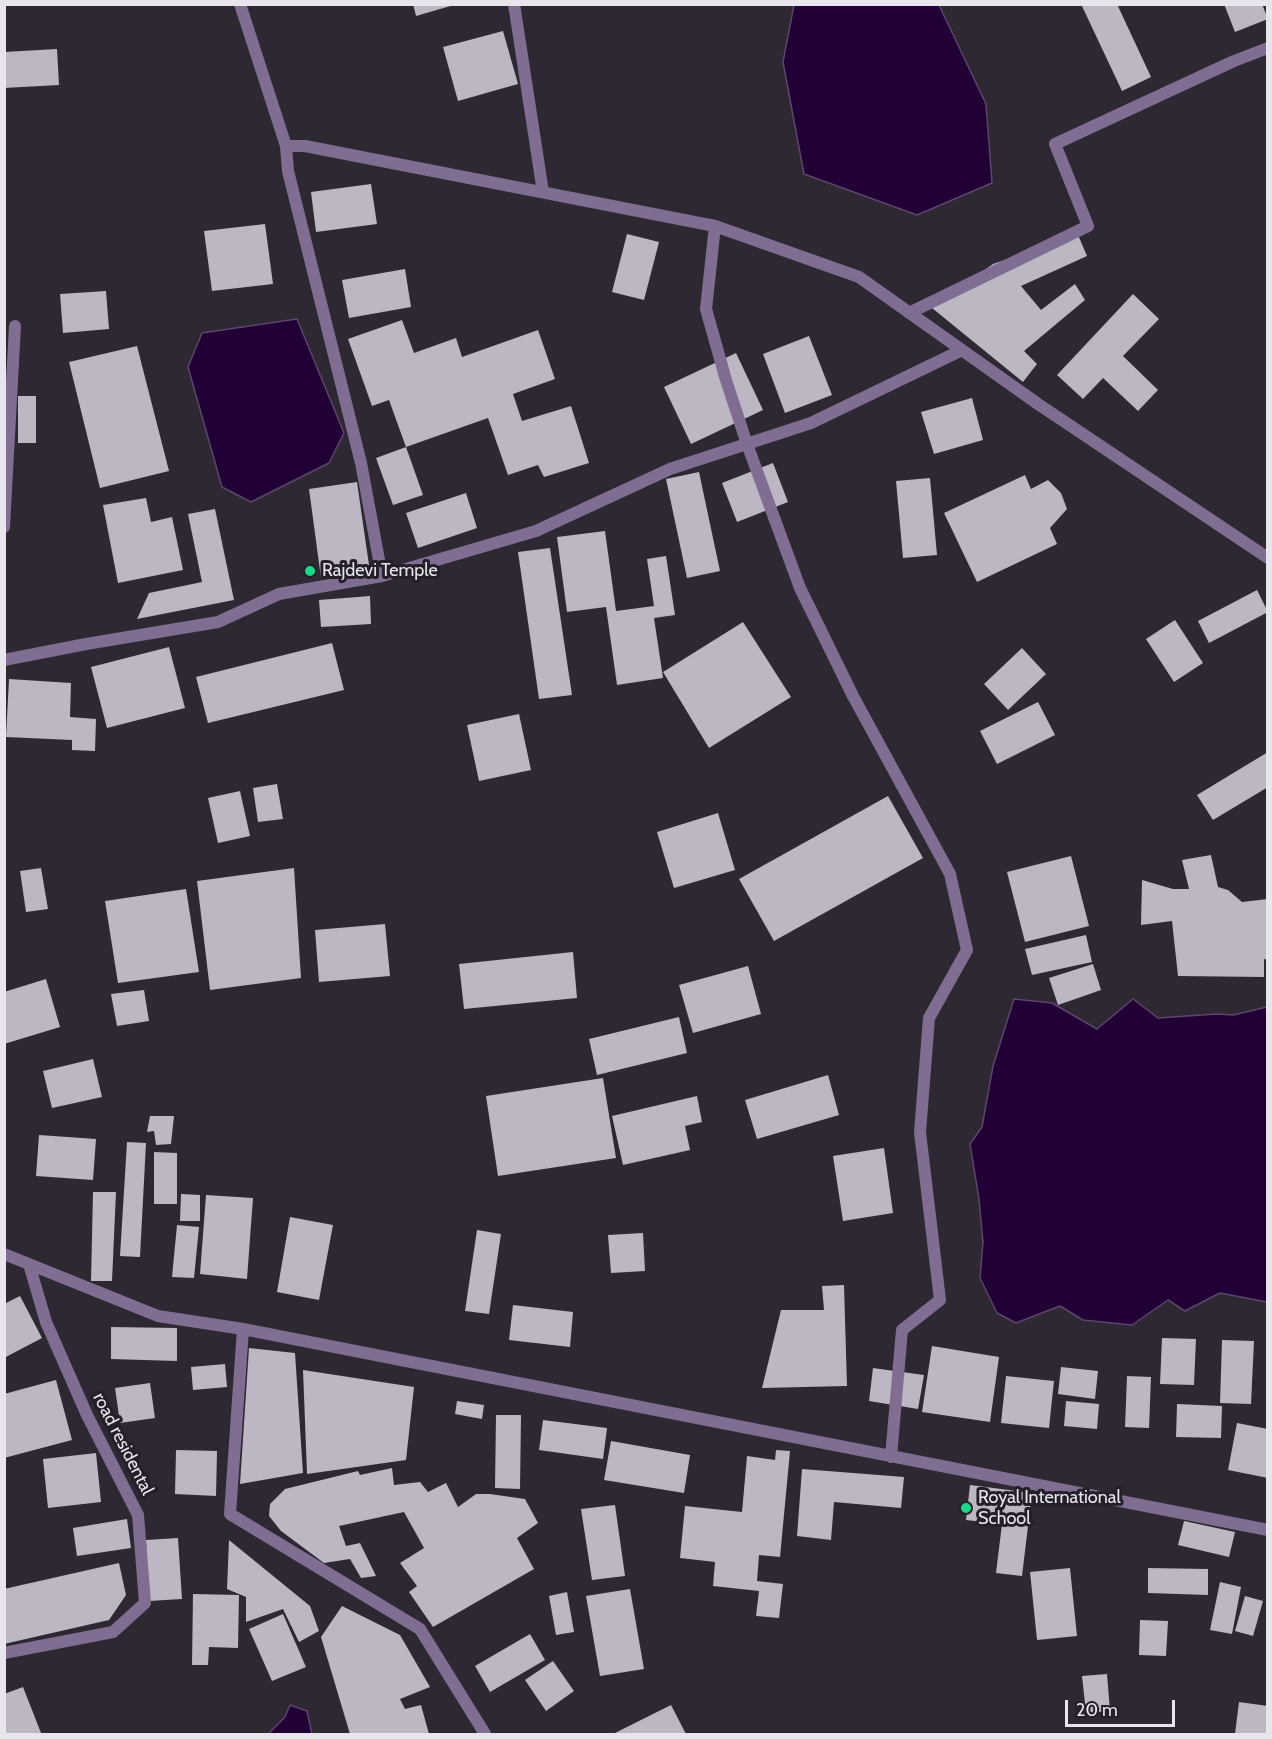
<!DOCTYPE html>
<style>
body{margin:0}
#map{position:relative;width:1272px;height:1739px;overflow:hidden;background:#2e2833;font-family:Cabin,sans-serif}
canvas{display:block}
.frame{position:absolute;inset:0;border:6px solid #e8e5ec;pointer-events:none}
.scale{position:absolute;left:1065px;top:1700px;width:110px;height:27px;box-sizing:border-box;border:3px solid #e8e5ec;border-top:0;padding-left:8px;font-size:18px;line-height:21px;white-space:nowrap;color:#e8e5ec;-webkit-text-stroke:4px #241f29;paint-order:stroke}
</style>
<div id="map">
<canvas width="1272" height="1739"></canvas>
<div class="frame"></div>
<div class="scale">20 m</div>
</div>
<script>
const g = document.querySelector('canvas').getContext('2d');
g.lineJoin = 'round';
function fillPath(path, color) { g.fillStyle = color; g.fill(path, 'evenodd'); }
const toPath = rows => new Path2D(rows.map(r => 'M' + r).join(''));
function strokePath(path, color, width, dash) { g.strokeStyle = color; g.lineWidth = width; g.lineCap = dash ? 'butt' : 'round'; g.setLineDash(dash || []); g.stroke(path); }
function drawText(font, color, halo, rows, align = 'center') {
  g.font = font + ' Cabin,sans-serif'; g.lineWidth = 6; g.setLineDash([]); g.textBaseline = 'middle'; g.strokeStyle = halo; g.fillStyle = color; for (const [text, x, y, turn = 0] of rows) {
    g.save(); g.translate(x, y); g.rotate((+turn || 0) * Math.PI / 180); g.textAlign = isNaN(turn) ? turn : align; if (halo) g.strokeText(text, 0, 0); g.fillText(text, 0, 0); g.restore();
  }
}
const water = toPath([
 [794,5,939,5,986,104,992,183,917,215,804,174,783,62,794,5],
 [297,319,344,433,329,463,251,502,222,487,188,367,202,333,297,319],
 [1014,999,1052,1003,1097,1029,1133,999,1158,1018,1217,1014,1233,1015,1267,1007,1267,1302,1220,1293,1185,1311,1168,1300,1132,1325,1083,1320,1060,1306,1016,1323,997,1313,980,1278,983,1242,979,1199,970,1144,982,1127,993,1066,1014,999],
 [290,1705,307,1711,312,1734,268,1734,285,1717,290,1705]
]);
const building = toPath([
 [413,4,454,4,454,5,416,16],
 [1081,4,1117,4,1151,77,1122,91],
 [1224,4,1262,4,1268,19,1235,32],
 [503,31,518,84,458,101,443,47],
 [57,49,59,85,4,88,4,52],
 [371,184,377,224,316,232,311,192],
 [265,224,273,284,212,291,204,231],
 [627,234,659,242,644,300,612,292],
 [1078,235,1087,256,1021,286,1041,310,1075,284,1085,300,1024,351,1037,364,1023,382,932,308,993,264],
 [405,269,411,307,349,318,342,280],
 [106,291,109,329,63,333,60,294],
 [1133,294,1159,319,1123,356,1158,390,1138,411,1103,378,1083,399,1057,375],
 [402,320,414,353,456,338,462,357,538,330,555,379,513,394,522,421,571,406,589,463,544,477,538,465,508,475,488,418,406,447,389,400,372,406,348,339],
 [809,336,832,395,785,413,763,354],
 [137,346,169,471,100,488,69,362],
 [736,353,763,410,691,444,664,387],
 [18,396,36,396,36,443,18,443],
 [972,398,983,440,934,454,921,412],
 [406,447,423,495,393,505,376,458],
 [773,463,788,502,737,522,722,483],
 [699,472,720,571,687,578,666,479],
 [1025,475,1031,489,1048,480,1061,493,1067,509,1050,528,1057,544,977,582,944,513],
 [930,478,937,555,903,558,896,481],
 [357,482,370,572,321,578,309,489],
 [466,493,477,528,418,548,406,513],
 [146,498,151,522,172,517,183,570,118,583,103,505],
 [215,509,234,600,137,619,149,593,202,582,188,514],
 [605,531,616,611,654,606,647,559,666,556,675,615,654,618,663,678,617,685,606,607,567,612,557,537],
 [550,548,572,695,539,699,518,552],
 [1257,590,1268,612,1209,643,1198,621],
 [370,596,371,624,321,627,319,600],
 [1175,620,1203,663,1174,682,1146,639],
 [743,622,791,697,709,748,663,672],
 [332,643,344,690,208,723,196,677],
 [169,647,185,708,107,728,91,667],
 [1022,648,1046,674,1008,710,984,684],
 [9,679,71,683,70,717,96,719,95,751,72,750,72,740,6,737],
 [1038,702,1055,735,997,764,980,731],
 [519,714,531,770,479,781,467,725],
 [1268,752,1268,787,1213,820,1197,795],
 [277,784,283,819,258,822,253,788],
 [240,791,250,836,218,843,208,798],
 [888,796,923,858,774,941,739,879],
 [718,813,735,870,674,888,657,832],
 [1211,855,1218,887,1228,890,1242,902,1268,899,1268,960,1264,959,1264,977,1178,976,1172,921,1141,925,1142,880,1173,889,1189,889,1182,860],
 [1071,856,1089,926,1025,942,1007,872],
 [41,868,48,909,26,912,20,871],
 [294,868,301,978,210,990,197,881],
 [186,889,199,972,118,983,105,901],
 [385,924,390,976,319,982,315,930],
 [1086,935,1092,962,1032,975,1025,949],
 [573,952,577,998,464,1009,459,964],
 [1093,964,1101,990,1058,1005,1049,978],
 [748,966,761,1014,693,1033,679,985],
 [46,979,60,1027,4,1044,4,992],
 [144,990,149,1021,117,1026,111,994],
 [679,1017,687,1053,597,1075,589,1039],
 [93,1059,102,1097,52,1108,43,1071],
 [828,1075,839,1115,757,1139,745,1100],
 [603,1078,616,1158,498,1176,486,1096],
 [697,1096,702,1122,685,1126,690,1150,623,1165,612,1116],
 [150,1116,174,1116,171,1144,156,1145,154,1131,147,1132],
 [39,1135,96,1139,93,1180,36,1176],
 [127,1142,146,1143,140,1257,120,1256],
 [884,1148,893,1213,843,1221,833,1156],
 [154,1152,177,1153,177,1204,154,1204],
 [93,1192,116,1192,112,1281,91,1281],
 [181,1194,200,1195,200,1221,180,1221],
 [206,1195,253,1198,247,1279,200,1274],
 [290,1217,333,1225,319,1300,277,1292],
 [177,1225,199,1227,194,1278,172,1277],
 [477,1230,501,1234,489,1314,465,1311],
 [643,1233,645,1271,611,1273,608,1235],
 [844,1285,847,1386,762,1388,781,1310,824,1310,822,1286],
 [20,1296,42,1338,4,1358,4,1304],
 [513,1305,573,1312,570,1347,509,1340],
 [111,1327,177,1328,177,1361,111,1359],
 [1162,1338,1196,1339,1194,1385,1160,1384],
 [1222,1340,1254,1341,1251,1404,1220,1403],
 [932,1346,999,1357,990,1422,922,1412],
 [249,1348,295,1353,303,1473,240,1484],
 [225,1364,227,1387,193,1390,191,1367],
 [1061,1367,1098,1371,1095,1399,1058,1394],
 [873,1368,924,1375,918,1409,869,1401],
 [303,1370,414,1387,406,1460,307,1474],
 [1006,1376,1054,1381,1049,1428,1001,1423],
 [1127,1376,1151,1377,1149,1428,1125,1427],
 [56,1380,72,1440,4,1458,4,1394],
 [150,1383,155,1418,120,1423,115,1388],
 [457,1401,484,1405,482,1419,455,1414],
 [1066,1401,1099,1404,1097,1429,1064,1426],
 [1177,1404,1222,1406,1221,1438,1176,1437],
 [496,1415,521,1415,520,1489,495,1488],
 [543,1420,607,1428,603,1459,539,1450],
 [1237,1423,1268,1429,1268,1478,1228,1470],
 [611,1441,690,1455,684,1493,604,1480],
 [176,1450,217,1451,216,1496,175,1494],
 [776,1450,790,1451,780,1557,759,1555,757,1581,783,1584,779,1618,756,1616,759,1591,713,1586,715,1562,680,1558,685,1506,742,1512,747,1456,775,1460],
 [96,1453,101,1502,48,1508,43,1459],
 [392,1468,394,1485,420,1482,428,1492,446,1483,458,1507,476,1494,490,1494,525,1499,538,1523,517,1538,534,1569,433,1627,409,1592,417,1586,400,1563,424,1548,404,1512,339,1526,346,1546,360,1543,376,1576,361,1578,350,1559,324,1563,281,1531,269,1516,270,1504,285,1489,358,1471,360,1475],
 [802,1469,904,1477,901,1508,834,1502,831,1540,797,1536],
 [970,1485,1032,1493,1022,1576,996,1573,1002,1524,966,1520],
 [615,1505,625,1576,592,1580,581,1509],
 [127,1519,131,1548,77,1556,73,1528],
 [1184,1521,1235,1532,1229,1557,1178,1545],
 [178,1538,182,1599,149,1601,146,1540],
 [229,1540,310,1606,319,1631,299,1642,283,1609,246,1622,246,1597,227,1589],
 [119,1563,126,1595,109,1620,4,1644,4,1589],
 [1070,1568,1077,1636,1037,1640,1030,1572],
 [1148,1568,1208,1569,1208,1595,1148,1593],
 [1220,1582,1241,1587,1232,1634,1210,1630],
 [630,1589,644,1669,600,1676,586,1596],
 [567,1592,574,1632,556,1635,549,1596],
 [193,1594,239,1595,238,1648,209,1647,208,1665,192,1665],
 [1245,1596,1263,1601,1253,1636,1235,1631],
 [342,1606,400,1635,430,1687,400,1699,405,1709,421,1705,429,1734,350,1734,321,1637],
 [283,1614,306,1667,272,1681,249,1629],
 [1140,1620,1168,1621,1166,1656,1139,1655],
 [530,1634,545,1660,490,1692,475,1666],
 [553,1661,574,1691,546,1711,525,1680],
 [1107,1674,1110,1711,1086,1713,1082,1676],
 [23,1687,41,1733,37,1734,4,1734,4,1694],
 [1239,1702,1268,1706,1268,1734,1235,1734],
 [671,1705,686,1734,613,1734]
]);
const street = toPath([
 [514,4,543,192],
 [286,146,305,146,715,226,859,277,1038,404,1268,558],
 [715,226,706,309,726,380,747,444,800,588,853,696,950,874,967,950,929,1018,920,1132,940,1300,902,1330,891,1457],
 [909,313,1088,226,1055,144,1234,61,1268,48],
 [4,527,15,326],
 [382,576,536,531,670,469,811,423,962,350],
 [4,660,86,644,218,622,279,594,382,576,361,463,288,171,286,146,240,4],
 [4,1254,158,1316,243,1329,1268,1530],
 [243,1329,230,1514,420,1629,485,1734],
 [4,1653,113,1632,145,1603,138,1515,87,1415,46,1322,29,1264]
]);
const markers = [
 [310,571,6,"#16d989"],
 [966,1508,6,"#16d989"]
];
const poiNames = [
 ["Rajdevi Temple",322,571],
 ["Royal International",978,1498],
 ["School",978,1519]
];
const streetNames = [
 ["road residental",123,1444,63]
];
fillPath(water, '#210036');
strokePath(water, '#5d456d', 1.5);
fillPath(building, '#bdb6c3');
strokePath(street, '#806e92', 12);
for (const [x, y, r, color] of markers) { const dot = new Path2D(); dot.arc(x, y, r, 0, 2 * Math.PI); g.fillStyle = color; g.fill(dot); strokePath(dot, '#241f29', 2); }
drawText('18px', '#e8e5ec', '#241f29', poiNames, 'left');
drawText('18px', '#e8e5ec', '#241f29', streetNames);
</script>
